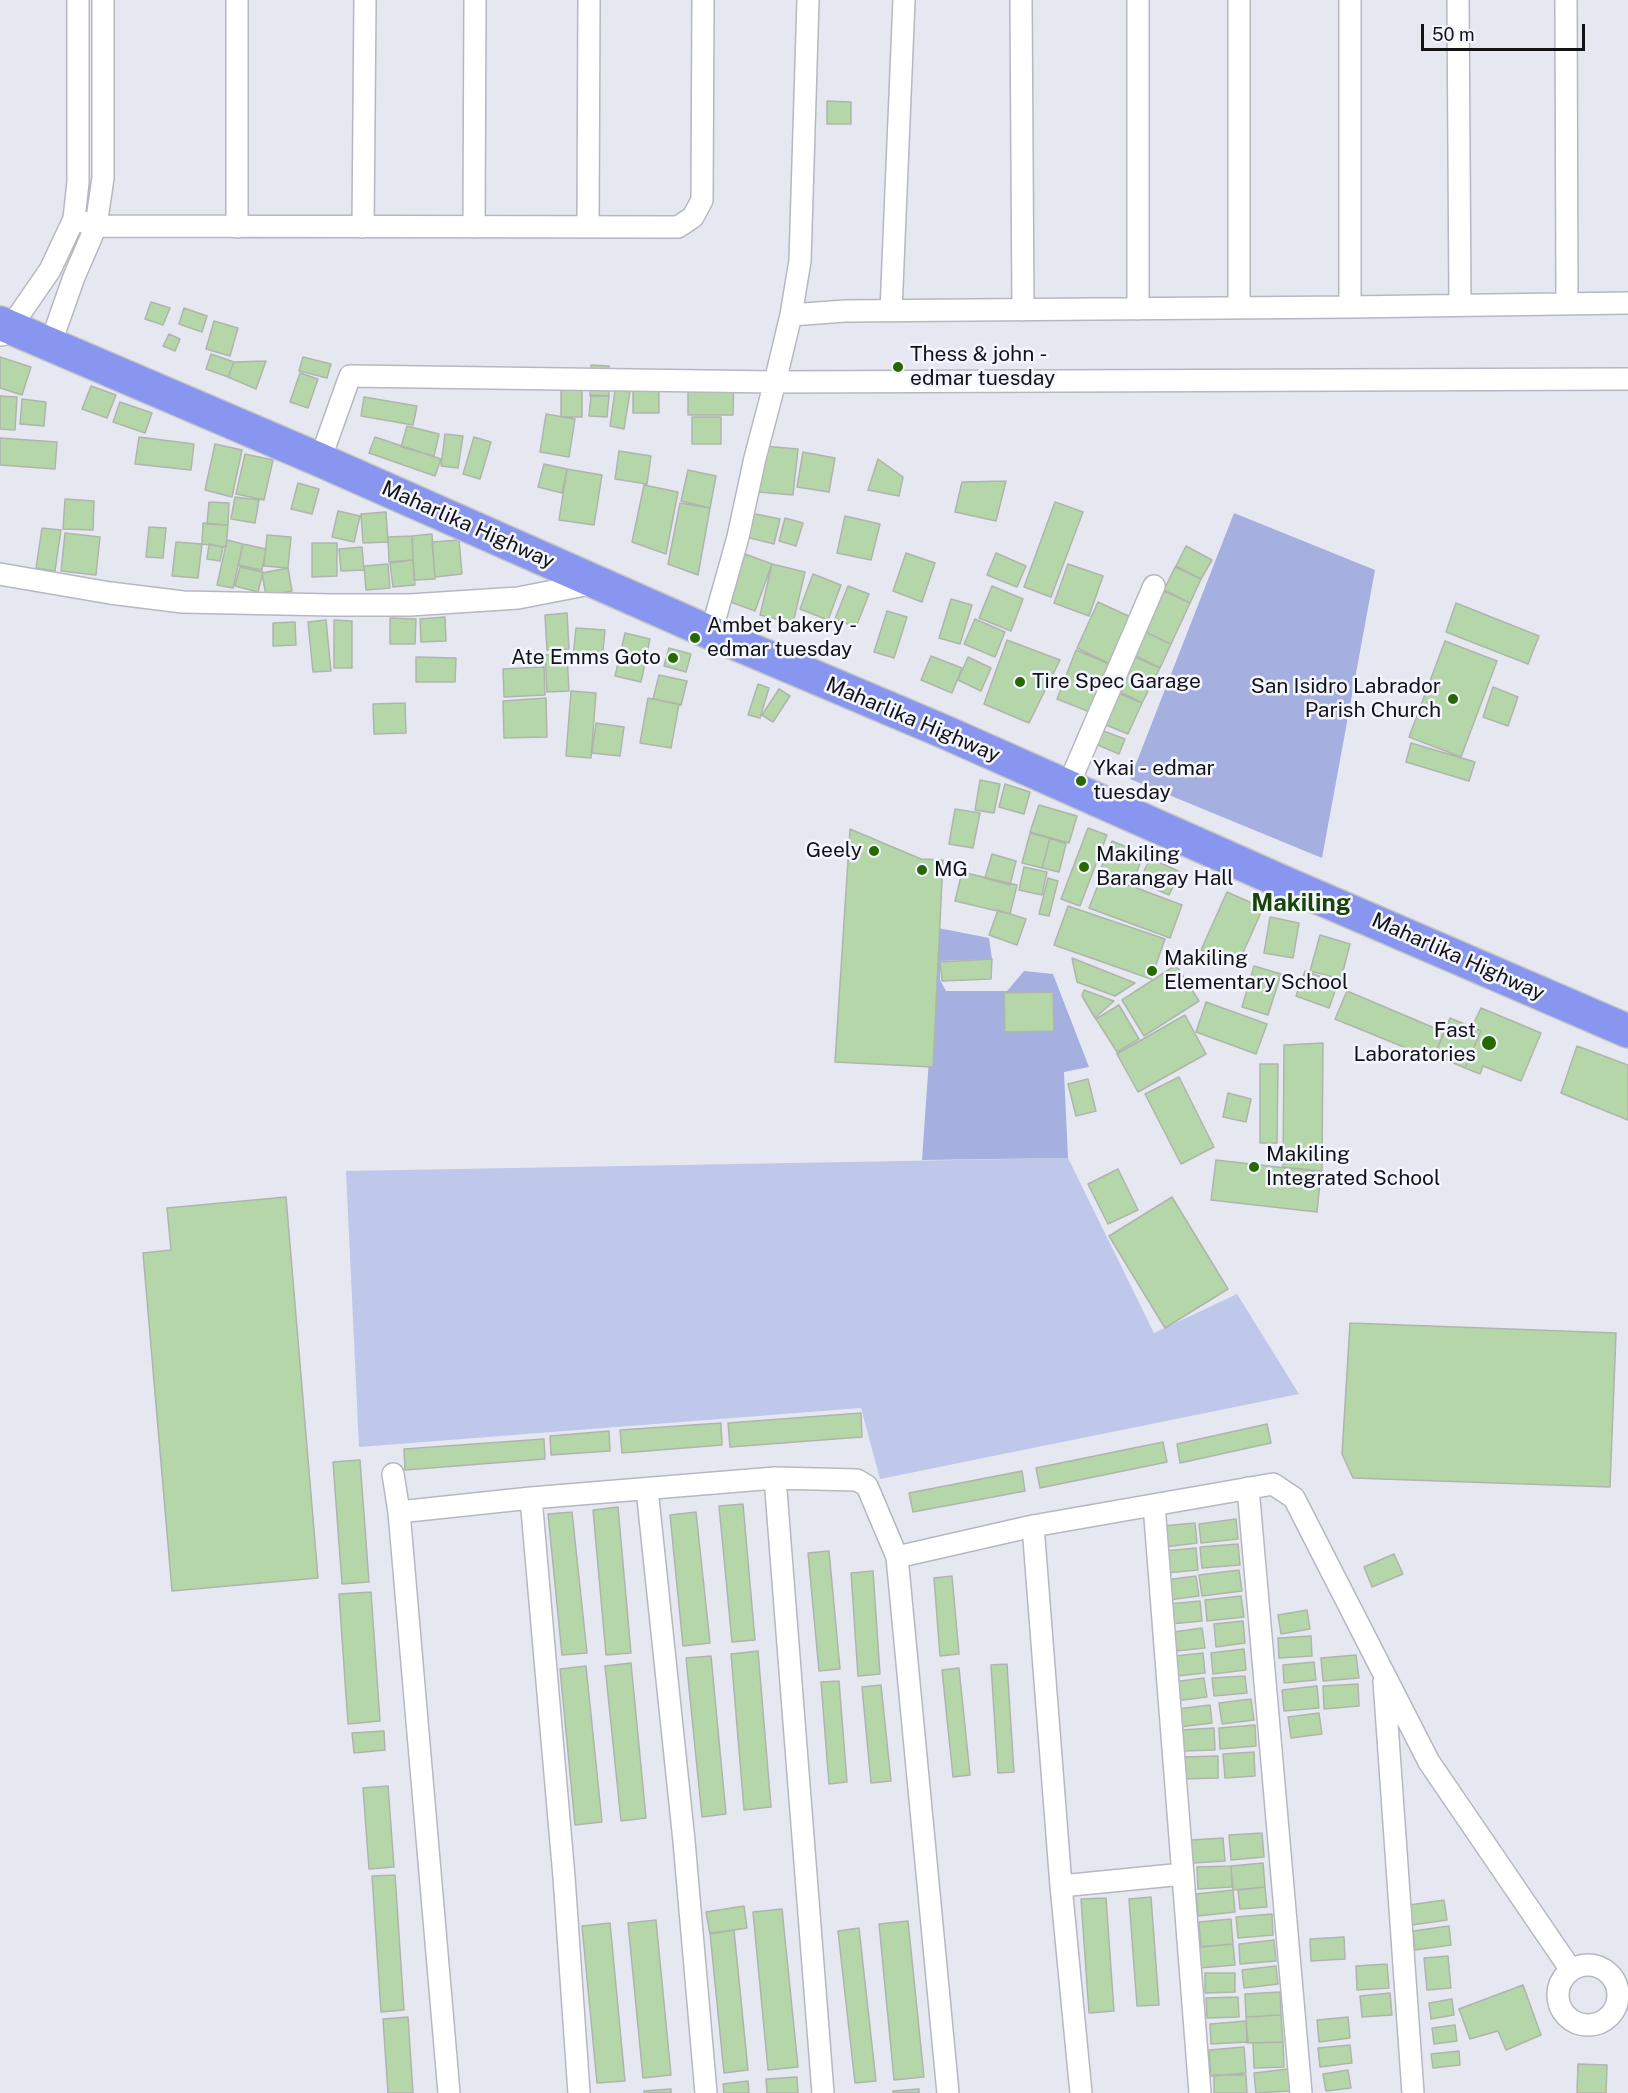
<!DOCTYPE html>
<style>
body{margin:0}
#map{position:relative;width:1628px;height:2093px;overflow:hidden;background:#e6e8f1;font-family:"Public Sans",sans-serif}
canvas{display:block}
.scale{position:absolute;left:1421px;top:24px;width:164px;height:27px;box-sizing:border-box;border:3px solid #131316;border-top:0;padding-left:8px;font-size:18px;line-height:21px;white-space:nowrap;color:#131316;-webkit-text-stroke:4px #f3f5ff;paint-order:stroke}
</style>
<div id="map">
<canvas width="1628" height="2093"></canvas>
<div class="scale">50 m</div>
</div>
<script>
const g = document.querySelector('canvas').getContext('2d');
g.lineJoin = 'round';
function fillPath(path, color) { g.fillStyle = color; g.fill(path, 'evenodd'); }
const toPath = rows => new Path2D(rows.map(r => 'M' + r).join(''));
function strokePath(path, color, width, dash) { g.strokeStyle = color; g.lineWidth = width; g.lineCap = dash ? 'butt' : 'round'; g.setLineDash(dash || []); g.stroke(path); }
function drawText(font, color, halo, rows, align = 'center') {
  g.font = font + ' "Public Sans",sans-serif'; g.lineWidth = 5; g.setLineDash([]); g.textBaseline = 'middle'; g.strokeStyle = halo; g.fillStyle = color; for (const [text, x, y, turn = 0] of rows) {
    g.save(); g.translate(x, y); g.rotate((+turn || 0) * Math.PI / 180); g.textAlign = isNaN(turn) ? turn : align; if (halo) g.strokeText(text, 0, 0); g.fillText(text, 0, 0); g.restore();
  }
}
const green = toPath([
 [1068,1158,1154,1333,1237,1294,1299,1394,880,1479,861,1408,359,1447,346,1171]
]);
const forest = toPath([
 [1234,513,1375,570,1322,858,1130,779],
 [933,927,989,938,992,959,940,961,940,980,946,991,1007,991,1024,971,1053,974,1089,1067,1064,1072,1068,1158,922,1160,932,1015]
]);
const building = toPath([
 [827,101,851,102,851,124,827,124,827,101],
 [151,302,170,308,163,325,145,319,151,302],
 [184,308,207,316,202,332,179,324,184,308],
 [214,321,238,328,230,356,206,349,214,321],
 [169,334,180,339,175,351,163,346,169,334],
 [211,354,234,362,228,377,206,369,211,354],
 [0,357,31,367,22,395,0,388,0,357],
 [303,357,331,364,327,378,299,371,303,357],
 [266,361,256,389,228,377,234,362,266,361],
 [591,365,609,366,609,396,590,396,591,365],
 [300,373,318,379,308,408,290,402,300,373],
 [633,374,659,374,659,413,633,413,633,374],
 [688,375,734,376,733,415,688,415,688,375],
 [91,386,116,395,107,418,82,409,91,386],
 [561,386,582,386,582,417,561,417,561,386],
 [615,390,630,392,624,429,610,426,615,390],
 [591,395,609,396,607,417,589,416,591,395],
 [0,396,17,397,15,430,0,429,0,396],
 [364,397,417,406,413,425,361,416,364,397],
 [22,399,46,402,44,426,20,424,22,399],
 [120,402,152,413,145,433,113,422,120,402],
 [546,414,575,419,569,457,540,452,546,414],
 [692,417,721,417,721,444,692,444,692,417],
 [407,426,439,434,434,456,401,447,407,426],
 [445,434,463,436,458,468,441,466,445,434],
 [139,437,194,444,191,470,135,464,139,437],
 [375,437,441,459,435,476,369,453,375,437],
 [474,437,491,442,480,479,463,474,474,437],
 [0,438,57,442,55,469,0,465,0,438],
 [215,444,242,450,232,497,205,490,215,444],
 [763,446,798,449,793,495,758,492,763,446],
 [619,451,651,456,647,484,615,479,619,451],
 [803,452,835,458,829,492,797,487,803,452],
 [245,454,273,460,264,500,236,494,245,454],
 [878,459,903,477,899,496,868,490,878,459],
 [544,464,567,469,562,493,538,487,544,464],
 [567,469,602,475,594,525,559,520,567,469],
 [688,470,716,476,710,508,681,501,688,470],
 [1006,481,996,521,955,512,962,482,1006,481],
 [298,483,319,489,312,514,291,509,298,483],
 [644,485,678,492,666,554,632,542,644,485],
 [235,497,259,500,255,523,231,519,235,497],
 [65,499,94,501,93,530,63,529,65,499],
 [209,502,229,503,228,525,207,524,209,502],
 [1055,502,1083,512,1051,597,1024,587,1055,502],
 [680,503,710,508,698,575,668,564,680,503],
 [338,511,360,516,354,542,332,537,338,511],
 [386,512,388,542,363,543,361,514,386,512],
 [751,513,780,519,774,544,746,537,751,513],
 [845,516,880,524,871,560,837,553,845,516],
 [785,518,803,523,796,546,779,541,785,518],
 [203,523,228,525,226,547,202,544,203,523],
 [149,527,166,528,163,558,146,557,149,527],
 [42,528,61,530,55,571,36,568,42,528],
 [65,533,100,537,96,575,61,571,65,533],
 [432,534,435,579,414,580,412,536,432,534],
 [267,535,291,537,288,568,264,566,267,535],
 [412,536,413,560,389,562,388,537,412,536],
 [227,540,243,544,233,588,217,585,227,540],
 [459,540,462,574,435,577,432,542,459,540],
 [176,542,202,544,198,578,172,576,176,542],
 [312,543,337,543,337,576,312,577,312,543],
 [209,544,223,547,220,561,207,559,209,544],
 [243,544,266,549,262,570,238,565,243,544],
 [1186,546,1212,560,1201,579,1176,566,1186,546],
 [362,547,364,570,341,571,339,549,362,547],
 [906,553,935,563,922,602,893,591,906,553],
 [996,553,1026,566,1017,587,987,575,996,553],
 [745,554,772,564,755,611,728,601,745,554],
 [413,560,415,585,393,587,390,563,413,560],
 [388,564,390,588,366,590,364,566,388,564],
 [772,564,805,572,793,623,760,615,772,564],
 [1068,564,1103,576,1089,616,1054,603,1068,564],
 [240,567,263,572,258,592,235,586,240,567],
 [1175,567,1201,579,1190,603,1164,590,1175,567],
 [288,568,292,591,266,596,262,573,288,568],
 [813,574,841,585,828,620,800,609,813,574],
 [848,586,869,594,856,627,835,619,848,586],
 [992,586,1023,599,1011,631,979,618,992,586],
 [1164,591,1190,603,1171,644,1145,632,1164,591],
 [951,599,972,605,960,644,939,638,951,599],
 [1098,602,1135,619,1114,666,1077,648,1098,602],
 [1456,603,1539,636,1528,664,1446,632,1456,603],
 [887,611,907,617,894,658,874,652,887,611],
 [567,613,569,649,547,650,545,615,567,613],
 [445,617,446,641,421,642,420,619,445,617],
 [390,618,416,619,415,644,390,644,390,618],
 [975,619,1005,632,995,657,964,644,975,619],
 [326,620,331,671,313,672,308,622,326,620],
 [334,620,352,621,352,668,334,668,334,620],
 [295,622,296,645,273,646,273,623,295,622],
 [576,628,605,630,602,660,573,657,576,628],
 [1145,632,1171,644,1160,668,1133,656,1145,632],
 [625,633,650,639,641,682,615,676,625,633],
 [1007,640,1060,660,1029,723,984,704,1007,640],
 [1445,641,1497,661,1461,757,1409,737,1445,641],
 [669,648,691,654,686,672,664,666,669,648],
 [1076,650,1114,666,1095,714,1057,699,1076,650],
 [567,654,569,691,547,692,545,655,567,654],
 [1134,655,1160,668,1142,703,1116,690,1134,655],
 [931,656,962,668,952,693,921,680,931,656],
 [416,657,456,658,455,682,416,682,416,657],
 [968,657,991,668,981,691,958,680,968,657],
 [544,667,545,695,504,697,503,669,544,667],
 [659,675,687,681,681,705,653,699,659,675],
 [758,684,769,688,760,718,748,715,758,684],
 [1493,687,1518,697,1508,726,1483,717,1493,687],
 [779,689,790,696,773,722,762,715,779,689],
 [571,691,596,693,591,758,566,756,571,691],
 [1115,692,1142,703,1128,734,1101,723,1115,692],
 [546,698,547,737,504,738,503,701,546,698],
 [648,698,679,704,671,748,640,743,648,698],
 [405,703,406,733,374,734,373,704,405,703],
 [596,723,624,727,620,756,592,753,596,723],
 [1098,729,1125,739,1119,754,1093,743,1098,729],
 [1411,743,1475,762,1469,781,1406,762,1411,743],
 [980,780,1000,784,994,813,975,810,980,780],
 [1005,784,1030,792,1024,814,999,807,1005,784],
 [1039,805,1077,816,1069,843,1030,832,1039,805],
 [955,809,980,813,973,848,949,844,955,809],
 [1088,828,1107,835,1080,906,1061,899,1088,828],
 [850,829,921,859,943,860,933,1067,835,1062,850,829],
 [1030,833,1050,838,1042,868,1022,863,1030,833],
 [1050,838,1066,844,1059,872,1042,868,1050,838],
 [1112,841,1144,854,1132,884,1100,871,1112,841],
 [992,854,1016,861,1010,885,985,878,992,854],
 [1150,858,1180,872,1169,895,1139,882,1150,858],
 [1024,867,1047,872,1042,895,1019,890,1024,867],
 [962,872,1017,885,1010,914,955,901,962,872],
 [1102,875,1182,905,1170,938,1089,908,1102,875],
 [1048,878,1058,881,1049,916,1039,914,1048,878],
 [1227,892,1263,908,1237,966,1201,950,1227,892],
 [1068,906,1165,939,1151,979,1054,945,1068,906],
 [998,910,1026,919,1017,945,989,935,998,910],
 [1270,917,1299,923,1293,958,1264,953,1270,917],
 [1320,935,1350,944,1341,979,1310,971,1320,935],
 [1072,958,1135,983,1115,996,1077,982,1072,958],
 [992,959,991,979,942,981,940,962,992,959],
 [1176,965,1199,1001,1144,1036,1122,1000,1176,965],
 [1254,966,1281,974,1268,1015,1242,1007,1254,966],
 [1305,971,1338,983,1329,1008,1296,996,1305,971],
 [1084,990,1114,1001,1095,1018,1082,996,1084,990],
 [1347,991,1444,1032,1433,1059,1335,1019,1347,991],
 [1053,992,1054,1031,1005,1032,1004,993,1053,992],
 [1206,1002,1267,1024,1256,1054,1196,1032,1206,1002],
 [1119,1005,1139,1039,1117,1052,1096,1019,1119,1005],
 [1481,1008,1541,1033,1521,1081,1483,1066,1480,1074,1465,1068,1481,1031,1472,1027,1481,1008],
 [1185,1015,1206,1054,1138,1092,1117,1054,1185,1015],
 [1450,1018,1481,1031,1465,1068,1435,1055,1450,1018],
 [1323,1043,1322,1171,1283,1167,1284,1045,1323,1043],
 [1577,1046,1628,1065,1628,1120,1561,1093,1577,1046],
 [1260,1064,1278,1064,1277,1143,1260,1143,1260,1064],
 [1179,1077,1214,1147,1181,1164,1145,1094,1179,1077],
 [1088,1079,1096,1111,1076,1116,1068,1084,1088,1079],
 [1228,1093,1251,1099,1246,1122,1223,1117,1228,1093],
 [1216,1160,1321,1172,1317,1212,1211,1200,1216,1160],
 [1118,1169,1138,1210,1108,1224,1088,1184,1118,1169],
 [286,1197,318,1578,172,1591,143,1253,171,1250,167,1208,286,1197],
 [1172,1197,1228,1289,1165,1328,1109,1236,1172,1197],
 [1350,1323,1616,1333,1610,1487,1353,1478,1342,1454,1350,1323],
 [861,1413,862,1437,730,1447,728,1423,861,1413],
 [721,1423,722,1445,622,1453,620,1430,721,1423],
 [1267,1424,1271,1443,1180,1463,1177,1444,1267,1424],
 [609,1431,610,1451,551,1455,550,1436,609,1431],
 [544,1439,545,1459,405,1470,404,1449,544,1439],
 [1163,1442,1167,1462,1040,1488,1036,1468,1163,1442],
 [360,1460,369,1582,342,1584,333,1462,360,1460],
 [1022,1471,1025,1491,913,1512,909,1493,1022,1471],
 [743,1504,755,1640,732,1642,719,1506,743,1504],
 [618,1507,631,1653,606,1655,593,1510,618,1507],
 [572,1512,587,1653,562,1655,548,1514,572,1512],
 [696,1512,710,1643,683,1646,670,1515,696,1512],
 [1236,1519,1238,1539,1201,1543,1199,1524,1236,1519],
 [1195,1523,1197,1543,1165,1547,1162,1526,1195,1523],
 [1238,1544,1240,1565,1202,1568,1200,1547,1238,1544],
 [1196,1548,1198,1570,1166,1573,1164,1551,1196,1548],
 [829,1551,840,1669,819,1671,808,1553,829,1551],
 [1394,1554,1403,1574,1372,1587,1364,1567,1394,1554],
 [1239,1570,1242,1591,1202,1596,1199,1575,1239,1570],
 [873,1571,880,1674,858,1676,851,1573,873,1571],
 [952,1576,959,1654,940,1656,934,1578,952,1576],
 [1196,1576,1199,1596,1168,1600,1165,1580,1196,1576],
 [371,1592,380,1721,348,1724,339,1594,371,1592],
 [1241,1596,1244,1617,1207,1621,1205,1600,1241,1596],
 [1200,1601,1202,1621,1171,1624,1169,1604,1200,1601],
 [1307,1610,1310,1629,1281,1634,1278,1615,1307,1610],
 [1243,1621,1245,1643,1216,1647,1214,1624,1243,1621],
 [1202,1628,1205,1648,1176,1651,1174,1632,1202,1628],
 [1311,1636,1312,1656,1279,1658,1278,1638,1311,1636],
 [1244,1649,1246,1670,1213,1674,1211,1653,1244,1649],
 [758,1651,771,1807,744,1810,731,1654,758,1651],
 [1203,1653,1205,1673,1177,1676,1175,1656,1203,1653],
 [1356,1655,1359,1678,1323,1681,1321,1658,1356,1655],
 [711,1656,726,1814,702,1817,686,1658,711,1656],
 [1314,1662,1316,1680,1284,1683,1283,1665,1314,1662],
 [631,1663,646,1818,621,1821,605,1666,631,1663],
 [1007,1664,1014,1772,998,1773,991,1665,1007,1664],
 [586,1666,602,1822,575,1825,560,1669,586,1666],
 [959,1668,970,1775,953,1777,942,1670,959,1668],
 [1245,1676,1247,1693,1214,1696,1212,1678,1245,1676],
 [1204,1678,1207,1697,1175,1701,1173,1682,1204,1678],
 [839,1681,847,1782,829,1784,821,1682,839,1681],
 [1358,1684,1359,1706,1324,1709,1323,1686,1358,1684],
 [881,1685,891,1781,871,1783,862,1687,881,1685],
 [1317,1686,1319,1708,1284,1711,1282,1690,1317,1686],
 [1251,1699,1254,1720,1222,1724,1219,1703,1251,1699],
 [1210,1705,1212,1723,1180,1727,1177,1709,1210,1705],
 [1319,1713,1322,1734,1291,1738,1288,1717,1319,1713],
 [1255,1725,1256,1746,1220,1749,1219,1728,1255,1725],
 [1214,1728,1215,1750,1182,1751,1181,1730,1214,1728],
 [384,1731,385,1750,354,1753,352,1733,384,1731],
 [1254,1752,1255,1776,1225,1778,1223,1754,1254,1752],
 [1218,1756,1218,1778,1182,1779,1182,1757,1218,1756],
 [388,1786,394,1867,369,1869,363,1788,388,1786],
 [1262,1833,1264,1857,1231,1860,1229,1835,1262,1833],
 [1223,1838,1225,1861,1193,1863,1191,1840,1223,1838],
 [1263,1863,1265,1887,1233,1890,1231,1866,1263,1863],
 [1231,1866,1232,1887,1198,1889,1197,1867,1231,1866],
 [395,1875,404,2010,381,2012,372,1876,395,1875],
 [1265,1887,1267,1907,1240,1909,1238,1890,1265,1887],
 [1233,1890,1235,1912,1198,1916,1196,1894,1233,1890],
 [1151,1897,1159,2005,1137,2006,1129,1899,1151,1897],
 [1106,1898,1114,2011,1089,2013,1081,1899,1106,1898],
 [1444,1900,1447,1920,1412,1925,1409,1905,1444,1900],
 [744,1906,747,1928,710,1934,706,1912,744,1906],
 [782,1909,798,2067,768,2070,753,1912,782,1909],
 [1272,1914,1273,1935,1238,1938,1236,1917,1272,1914],
 [1231,1919,1233,1944,1201,1947,1199,1922,1231,1919],
 [656,1920,671,2075,643,2078,628,1923,656,1920],
 [908,1921,924,2077,894,2080,879,1924,908,1921],
 [610,1923,625,2081,597,2083,582,1926,610,1923],
 [1449,1926,1451,1945,1415,1950,1413,1931,1449,1926],
 [859,1928,876,2081,855,2083,838,1931,859,1928],
 [734,1930,748,2070,724,2073,710,1933,734,1930],
 [1344,1937,1345,1959,1311,1961,1310,1939,1344,1937],
 [1274,1940,1276,1961,1240,1964,1239,1944,1274,1940],
 [1233,1944,1235,1965,1200,1968,1198,1947,1233,1944],
 [1448,1956,1451,1988,1427,1990,1424,1958,1448,1956],
 [1387,1964,1389,1988,1357,1990,1356,1966,1387,1964],
 [1276,1966,1278,1984,1244,1988,1242,1970,1276,1966],
 [1205,1973,1235,1973,1235,1992,1205,1993,1205,1973],
 [1523,1985,1541,2035,1506,2050,1498,2031,1470,2039,1459,2009,1523,1985],
 [1280,1992,1281,2015,1246,2017,1245,1994,1280,1992],
 [1390,1993,1392,2015,1362,2017,1360,1996,1390,1993],
 [1238,1997,1239,2017,1207,2018,1206,1998,1238,1997],
 [1452,1999,1454,2015,1431,2019,1429,2003,1452,1999],
 [1281,2015,1283,2042,1247,2043,1246,2017,1281,2015],
 [408,2017,413,2093,388,2093,383,2019,408,2017],
 [1348,2017,1350,2038,1319,2042,1317,2020,1348,2017],
 [1246,2021,1248,2042,1211,2044,1210,2024,1246,2021],
 [1455,2025,1457,2041,1434,2044,1432,2028,1455,2025],
 [1283,2042,1284,2067,1254,2068,1253,2043,1283,2042],
 [1350,2045,1352,2063,1320,2067,1318,2048,1350,2045],
 [1244,2047,1246,2073,1211,2076,1209,2050,1244,2047],
 [1459,2051,1460,2065,1433,2068,1431,2054,1459,2051],
 [1578,2064,1607,2065,1606,2093,1577,2093,1578,2064],
 [1288,2069,1290,2091,1256,2093,1254,2073,1288,2069],
 [1348,2070,1351,2088,1326,2091,1323,2074,1348,2070],
 [1214,2075,1246,2075,1247,2093,1214,2093,1214,2075],
 [797,2077,798,2093,767,2093,766,2079,797,2077],
 [748,2081,749,2093,724,2093,723,2084,748,2081],
 [671,2089,671,2093,644,2093,644,2091,671,2089],
 [919,2089,919,2093,893,2093,893,2091,919,2089]
]);
const street = toPath([
 [237,0,237,227],
 [1021,0,1023,310],
 [1138,0,1138,309],
 [1458,0,1460,305],
 [1566,0,1567,304],
 [74,219,96,226,678,227,693,217,702,200,703,0],
 [363,227,365,0],
 [474,227,475,0],
 [588,227,589,0],
 [1350,307,1350,0],
 [1239,308,1239,0],
 [891,311,904,0],
 [791,315,845,311,1350,307,1628,303],
 [2,335,10,328,50,270,74,219,78,182,78,0],
 [50,345,74,277,96,226,103,178,103,0],
 [320,460,350,376,775,382,1628,379],
 [0,574,110,593,183,602,332,605,410,605,518,598,595,583],
 [711,633,738,537,755,458,775,382,791,315,800,261,808,0],
 [1068,786,1154,586],
 [393,1474,399,1512,449,2093],
 [775,1478,823,2093],
 [1248,1488,1301,2093],
 [647,1489,684,1841,706,2093],
 [531,1498,564,1877,579,2093],
 [1154,1505,1200,2093],
 [399,1512,531,1498,775,1478,857,1480,867,1486,897,1557,948,2093],
 [1033,1526,1061,1886,1081,2093],
 [897,1557,1033,1526,1273,1484,1294,1498,1429,1762,1571,1970],
 [1384,1681,1413,2093],
 [1061,1886,1183,1874],
 '1558 1995a30 30 0 1 1 60 0a30 30 0 1 1-60 0Z'
]);
const highway = toPath([
 [0,323,320,460,711,633,947,733,1287,884,1628,1031]
]);
const markers = [
 [898,367,6,"#266900"],
 [695,638,6,"#266900"],
 [673,658,6,"#266900"],
 [1020,682,6,"#266900"],
 [1453,699,6,"#266900"],
 [1081,781,6,"#266900"],
 [874,851,6,"#266900"],
 [1084,867,6,"#266900"],
 [922,870,6,"#266900"],
 [1152,971,6,"#266900"],
 [1489,1043,8,"#266900"],
 [1254,1167,6,"#266900"]
];
const poiNames = [
 ["Thess & john -",910,355],
 ["edmar tuesday",910,379],
 ["Ambet bakery -",707,626],
 ["edmar tuesday",707,650],
 ["Ate Emms Goto",661,658,"right"],
 ["Tire Spec Garage",1032,682],
 ["San Isidro Labrador",1441,687,"right"],
 ["Parish Church",1441,711,"right"],
 ["Ykai - edmar",1093,769],
 ["tuesday",1093,793],
 ["Geely",862,851,"right"],
 ["Makiling",1096,855],
 ["Barangay Hall",1096,879],
 ["MG",934,870],
 ["Makiling",1164,959],
 ["Elementary School",1164,983],
 ["Fast",1476,1031,"right"],
 ["Laboratories",1476,1055,"right"],
 ["Makiling",1266,1155],
 ["Integrated School",1266,1179]
];
const streetNames = [
 ["Maharlika Highway",468,525,24],
 ["Maharlika Highway",913,720,23],
 ["Maharlika Highway",1458,957,24]
];
const quarterNames = [
 ["Makiling",1301,904]
];
fillPath(green, '#bfc7eb');
fillPath(forest, '#a5b0e1');
fillPath(building, '#b4d6a8');
strokePath(building, '#afb5ad', 1.5);
strokePath(street, '#b6b8c1', 24);
strokePath(highway, '#c6c6c7', 36);
strokePath(street, '#fff', 21);
strokePath(highway, '#8896ef', 33);
for (const [x, y, r, color] of markers) { const dot = new Path2D(); dot.arc(x, y, r, 0, 2 * Math.PI); g.fillStyle = color; g.fill(dot); strokePath(dot, '#f3f5ff', 2); }
drawText('21px', '#131316', '#f3f5ff', poiNames, 'left');
drawText('21px', '#131316', '#f3f5ff', streetNames);
drawText('bold 24px', '#1a4406', '#f3f5ff', quarterNames);
</script>
